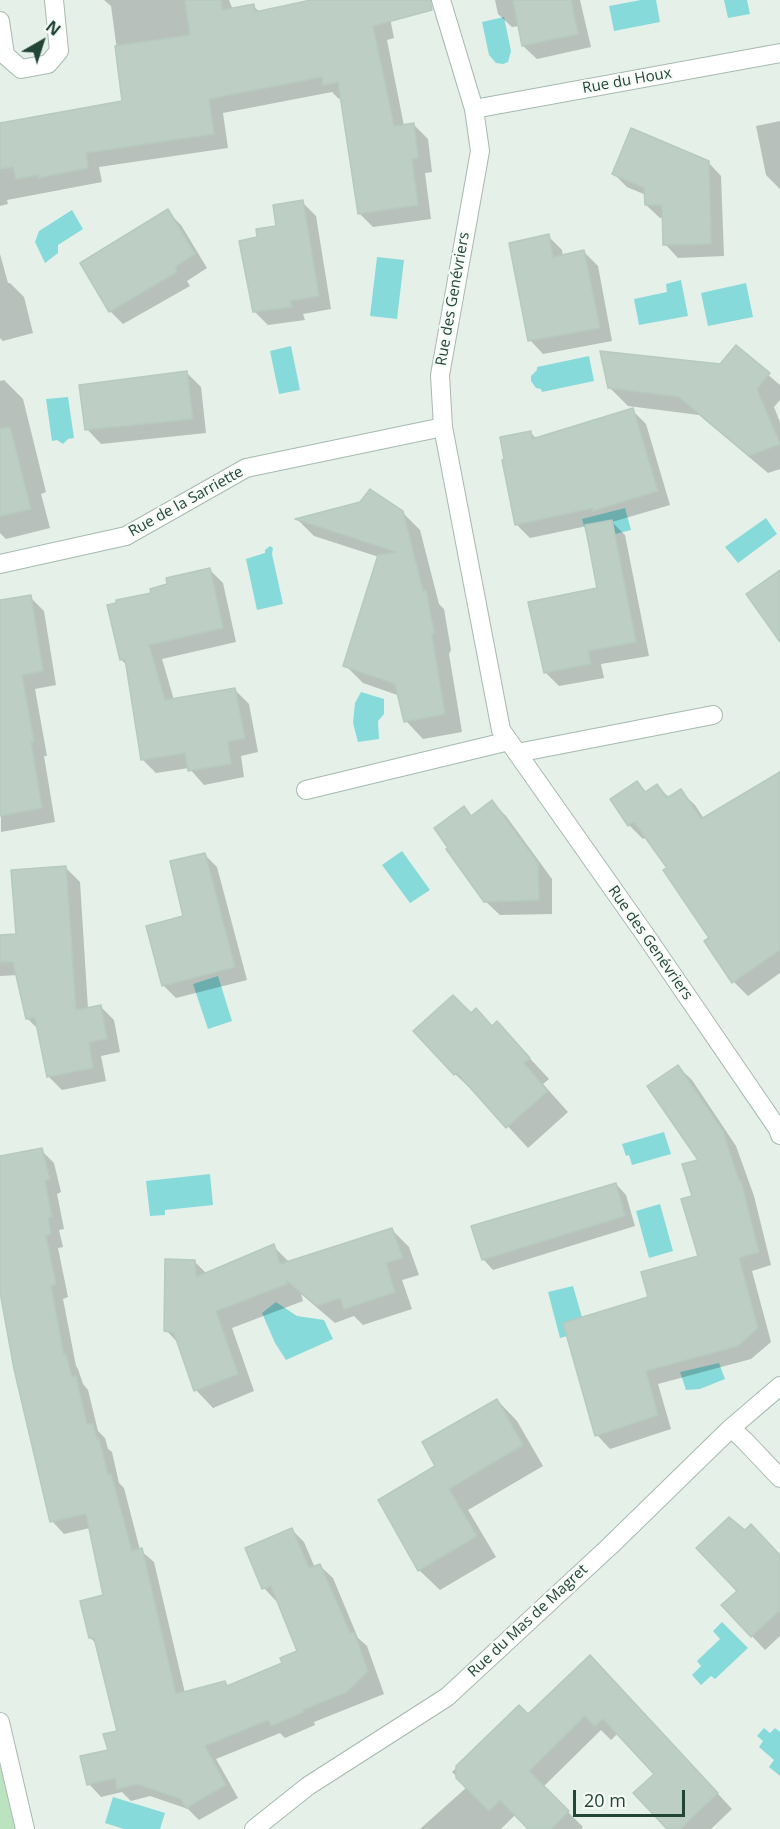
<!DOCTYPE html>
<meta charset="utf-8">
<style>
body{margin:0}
#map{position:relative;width:780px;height:1829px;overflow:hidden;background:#e5f0e9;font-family:"Open Sans",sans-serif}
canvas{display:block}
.north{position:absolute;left:12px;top:12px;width:60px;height:60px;-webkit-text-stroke:4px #f6fbf8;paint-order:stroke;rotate:39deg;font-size:16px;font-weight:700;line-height:24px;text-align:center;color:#214536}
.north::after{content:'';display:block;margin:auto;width:21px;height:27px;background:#214536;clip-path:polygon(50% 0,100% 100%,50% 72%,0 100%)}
.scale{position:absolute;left:573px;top:1790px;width:112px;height:27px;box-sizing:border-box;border:3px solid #214536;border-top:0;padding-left:8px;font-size:18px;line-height:21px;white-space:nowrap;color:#214536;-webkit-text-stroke:4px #f6fbf8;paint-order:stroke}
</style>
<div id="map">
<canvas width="780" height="1829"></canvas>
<div class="north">N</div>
<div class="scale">20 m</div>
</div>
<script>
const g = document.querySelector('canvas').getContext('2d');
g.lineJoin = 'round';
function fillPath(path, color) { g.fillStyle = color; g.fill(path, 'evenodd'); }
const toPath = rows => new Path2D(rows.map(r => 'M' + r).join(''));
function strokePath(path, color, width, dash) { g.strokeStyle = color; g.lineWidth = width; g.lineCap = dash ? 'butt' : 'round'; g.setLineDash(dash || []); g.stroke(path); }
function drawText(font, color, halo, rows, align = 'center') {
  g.font = font + ' "Open Sans",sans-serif'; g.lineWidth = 4.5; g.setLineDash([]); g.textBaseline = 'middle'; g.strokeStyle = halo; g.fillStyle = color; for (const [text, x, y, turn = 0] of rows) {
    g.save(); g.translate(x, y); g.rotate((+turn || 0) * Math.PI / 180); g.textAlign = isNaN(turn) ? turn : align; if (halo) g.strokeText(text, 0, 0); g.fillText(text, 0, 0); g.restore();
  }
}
const green = toPath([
 [0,1765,15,1829,0,1829]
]);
const water = toPath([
 [641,0,656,0,660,22,614,31,609,6],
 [724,0,747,0,750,14,728,18],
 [504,17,511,51,508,62,503,64,496,63,489,55,482,22],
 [72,210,83,229,58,245,58,253,45,263,35,242,39,231],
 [377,257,404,260,397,319,370,316],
 [681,280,688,316,639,325,634,299,667,292,666,284],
 [746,283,753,317,708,326,701,293],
 [291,346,300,390,279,394,270,351],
 [589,356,594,381,542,392,541,389,536,388,531,381,531,376,537,370,537,367],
 [68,397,74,438,68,439,63,444,57,440,52,441,46,399],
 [625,508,631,530,588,541,582,519],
 [766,518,777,534,738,563,725,547],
 [270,546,273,548,272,554,283,604,257,610,246,559,265,553,265,550],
 [361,692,384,699,384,714,378,721,379,739,358,742,353,723,355,703],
 [402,851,430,890,410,903,382,865],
 [218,976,232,1021,208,1029,193,984],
 [664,1132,671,1154,632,1165,629,1155,626,1156,622,1144],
 [210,1174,213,1205,165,1210,165,1215,150,1216,146,1181],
 [660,1204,673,1251,649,1258,636,1211],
 [573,1286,586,1331,560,1338,548,1292],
 [276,1302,297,1316,324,1320,333,1339,286,1360,275,1343,262,1313],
 [719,1363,725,1379,700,1389,686,1390,680,1372],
 [722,1622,748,1648,715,1679,711,1676,701,1685,692,1675,701,1666,697,1661,720,1639,713,1631],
 [764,1728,770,1733,775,1728,780,1732,780,1776,769,1767,774,1760,759,1747,763,1741,757,1736],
 [113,1797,165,1813,160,1829,124,1829,105,1823]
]);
const shadow = toPath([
 [104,0,229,0,233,10,253,6,260,12,316,0,380,0,388,8,394,38,387,40,404,126,413,124,428,139,432,172,425,173,431,219,373,227,359,213,342,98,339,99,332,92,223,113,228,148,99,167,102,182,7,200,8,204,0,206,0,124,124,102,111,6],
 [495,0,580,0,591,47,537,59,523,46,519,26,512,27,498,14],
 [780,121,780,189,766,175,756,126],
 [708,162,721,176,724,256,678,258,665,244,664,218,660,218,646,205,646,195,627,187,614,174],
 [302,202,316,216,331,309,303,314,305,320,268,325,254,311,259,239,278,227],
 [167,211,181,225,207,268,187,281,190,286,123,324,110,311],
 [548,236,562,250,563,257,584,252,598,266,612,341,543,354,530,340],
 [0,254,8,283,10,283,24,297,33,333,3,341,0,338],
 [736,347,780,385,780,400,774,407,780,422,780,469,768,473,699,415,628,406,609,387,720,366],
 [186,372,201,387,206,433,101,444,87,429],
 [4,380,23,399,46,492,41,494,50,528,6,539,0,533,0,381],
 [632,410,646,424,670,505,612,522,625,535,649,656,601,664,604,678,559,686,545,672,599,589,587,526,530,538,516,524,530,432,537,439],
 [361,503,402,512,420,530,439,604,444,609,451,650,449,654,462,732,423,739,406,721,400,696,363,683,345,665,379,557,314,536,298,520],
 [209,569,223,583,236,642,162,659,174,700,235,690,249,704,258,752,241,756,244,777,204,785,189,768,156,773,142,759,127,666,121,659,153,594],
 [30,597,44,611,56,685,35,689,47,756,44,756,55,822,1,832,0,602],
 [637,783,647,793,657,786,670,798,680,791,695,805,704,819,780,784,780,973,748,996,734,982,711,939,669,868,647,837,643,839,629,825,612,800],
 [492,802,506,816,552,879,552,914,500,915,485,901,464,808,472,817],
 [204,854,217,867,247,980,176,998,163,985],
 [66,868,80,882,88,1009,101,1007,114,1020,120,1052,101,1056,106,1081,62,1090,48,1076,39,1030,27,1018,18,975,0,976,0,937,18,935],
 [476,1010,493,1027,497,1023,549,1079,543,1084,568,1112,528,1148,477,1093,476,1094,455,1074],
 [678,1067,692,1080,736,1146,754,1196,771,1265,752,1271,771,1342,751,1359,658,1384,671,1429,610,1449,597,1435,650,1298,699,1257,694,1197,701,1161],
 [41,1150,54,1163,61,1192,57,1194,64,1229,59,1230,63,1247,58,1248,68,1297,63,1299,76,1366,78,1369,83,1384,88,1390,98,1431,105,1438,108,1449,112,1452,119,1483,124,1488,140,1550,154,1562,185,1693,225,1683,229,1687,284,1664,299,1652,278,1600,276,1601,264,1588,292,1530,304,1542,315,1568,320,1566,333,1578,358,1638,367,1646,384,1694,314,1722,315,1725,285,1738,280,1733,216,1759,238,1798,199,1820,188,1809,150,1796,131,1801,122,1792,101,1797,89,1784,119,1732,97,1644,90,1638,104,1596,90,1528,64,1534,52,1521,0,1289,0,1158],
 [616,1184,626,1195,635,1226,493,1270,483,1259],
 [392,1230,409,1247,419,1275,402,1280,412,1309,363,1325,354,1316,335,1323,301,1294,303,1301,232,1328,254,1391,213,1408,196,1390,179,1344,166,1330,194,1261,207,1274,273,1246,289,1262],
 [497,1400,517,1421,543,1466,468,1510,496,1557,440,1590,419,1570,437,1466],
 [780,1556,780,1636,765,1650,723,1605],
 [605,1672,732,1809,711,1829,669,1829,656,1774,618,1733,611,1740,601,1730,543,1787,583,1827,581,1829,530,1829,516,1814,501,1829,420,1829,467,1787,452,1772,519,1707,528,1716]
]);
const building = toPath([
 [185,0,221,0,222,10,254,4,255,12,311,0,430,0,432,10,373,26,394,126,414,123,418,158,412,159,418,205,358,214,338,82,323,85,322,77,209,99,214,134,86,153,88,168,38,178,38,175,16,179,13,167,0,169,0,123,122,101,115,46,190,35,185,0],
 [513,0,571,0,578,34,522,46,513,0],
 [631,128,709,161,711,244,663,245,662,205,645,205,644,188,612,174,631,128],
 [303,200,319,296,290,301,292,307,253,312,239,241,257,237,256,229,276,226,273,205,303,200],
 [168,209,195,254,175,267,177,272,109,312,80,263,168,209],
 [549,234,553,257,584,250,600,328,528,341,509,243,549,234],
 [736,345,770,373,757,389,780,444,749,456,679,397,608,388,600,351,720,364,736,345],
 [187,371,193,419,85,430,79,385,187,371],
 [633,408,658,491,593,511,593,508,515,525,502,460,504,459,500,437,531,431,532,439,633,408],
 [10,427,31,509,0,516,0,429,10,427],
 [370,489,403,511,423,591,426,590,434,632,432,636,445,714,404,722,395,684,343,666,378,555,396,552,295,519,360,502,370,489],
 [612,520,636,642,588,651,591,664,544,673,528,602,597,588,585,525,612,520],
 [210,568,223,628,149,645,165,700,235,688,245,738,228,742,231,764,188,771,185,753,141,760,125,659,120,660,107,605,116,603,116,600,151,593,150,589,167,584,166,578,210,568],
 [780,570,780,642,746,594,780,570],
 [31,595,43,671,22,675,34,742,31,742,42,808,0,816,0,600,31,595],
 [780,772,780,950,732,983,704,941,709,938,663,870,667,868,634,822,628,826,610,799,637,781,645,792,657,784,667,798,681,789,701,819,780,772],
 [492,800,538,863,539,900,484,902,446,849,448,848,434,828,464,806,471,816,492,800],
 [205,853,235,967,162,986,146,926,183,916,170,861,205,853],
 [66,866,76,1010,101,1005,107,1039,89,1042,93,1068,47,1077,35,1018,26,1019,13,962,0,962,0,935,16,934,11,870,66,866],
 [453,995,471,1013,476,1008,492,1026,497,1021,530,1058,524,1063,548,1091,506,1128,457,1073,454,1075,413,1031,453,995],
 [678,1065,723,1131,739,1181,741,1181,759,1252,739,1258,758,1328,738,1346,646,1371,658,1415,595,1436,563,1323,648,1297,641,1272,698,1256,681,1199,692,1196,682,1164,698,1160,647,1086,678,1065],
 [42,1148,50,1179,45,1181,52,1217,48,1218,51,1234,46,1236,56,1284,51,1286,64,1355,66,1354,72,1377,76,1376,87,1424,93,1424,97,1439,99,1438,108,1475,111,1474,132,1551,142,1548,176,1694,225,1681,227,1686,282,1663,280,1658,297,1651,271,1586,262,1589,245,1548,292,1528,309,1568,320,1564,350,1633,354,1632,368,1671,347,1692,303,1710,304,1712,271,1726,268,1720,205,1746,226,1785,186,1808,181,1799,137,1784,117,1789,115,1778,87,1785,80,1756,108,1750,103,1734,117,1731,94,1638,89,1638,80,1601,103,1595,86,1514,50,1522,14,1369,0,1292,0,1156,42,1148],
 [616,1183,625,1216,482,1260,471,1226,616,1183],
 [392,1228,403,1258,386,1263,395,1292,344,1309,340,1298,317,1306,286,1280,287,1284,216,1311,238,1374,194,1391,174,1333,164,1331,165,1259,195,1260,196,1277,274,1244,280,1264,392,1228],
 [497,1399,523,1445,449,1489,477,1536,418,1571,378,1500,435,1466,422,1442,497,1399],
 [729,1517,745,1530,751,1524,780,1555,780,1610,751,1637,721,1605,737,1591,696,1548,729,1517],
 [590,1655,718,1793,680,1829,667,1829,633,1793,654,1774,603,1719,595,1726,585,1716,529,1771,569,1811,551,1829,528,1829,500,1800,489,1811,456,1778,456,1766,519,1705,528,1714,590,1655]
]);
const minor = toPath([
 [441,0,474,109,480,151,440,375,443,427,501,730,646,936,778,1129,780,1135],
 [0,21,5,55,21,69,48,64,59,51,54,0],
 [474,109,780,53],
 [0,564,126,536,246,468,443,427],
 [517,753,713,715],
 [306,790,509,741],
 [731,1428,745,1441,780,1478],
 [0,1722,25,1829],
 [254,1829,308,1786,447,1697,610,1546,731,1428,780,1386]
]);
const streetNames = [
 ["Rue du Houx",627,81,-10],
 ["Rue des Genévriers",453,299,-80],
 ["Rue de la Sarriette",186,502,-29],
 ["Rue des Genévriers",650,943,55],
 ["Rue du Mas de Magret",528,1621,-43]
];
fillPath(green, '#bce3c0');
fillPath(water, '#87dada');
fillPath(shadow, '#0003');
fillPath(building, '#bdcec5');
strokePath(building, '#b6cabf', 1.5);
strokePath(minor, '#a6b9b0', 20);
strokePath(minor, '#fff', 18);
drawText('15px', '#214536', '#f6fbf8', streetNames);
</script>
